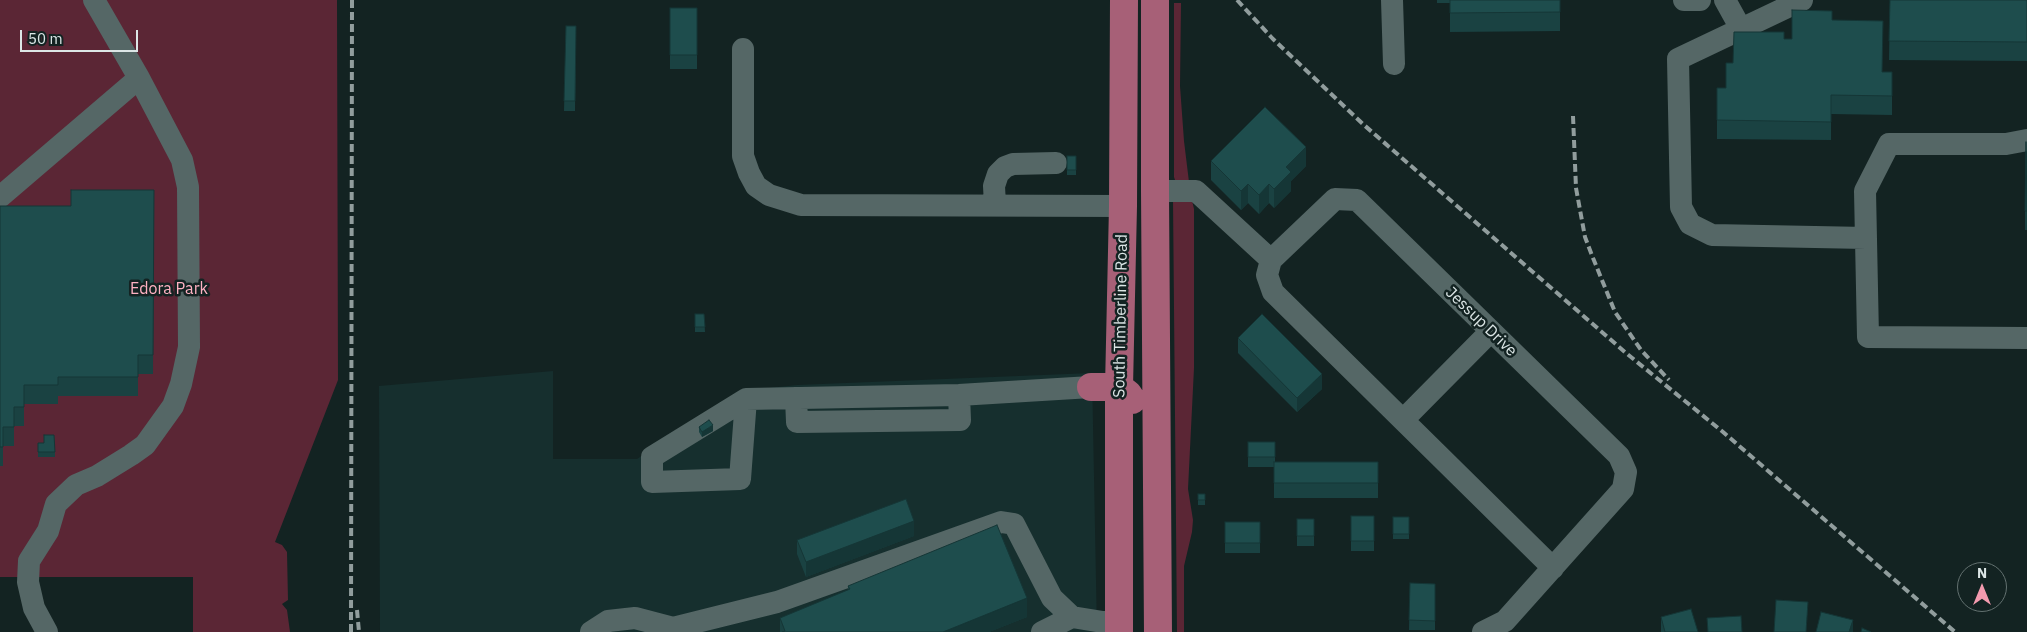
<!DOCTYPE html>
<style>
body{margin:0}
#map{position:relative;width:2027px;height:632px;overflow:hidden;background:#132322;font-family:"IBM Plex Sans",sans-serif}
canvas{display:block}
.north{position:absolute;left:1957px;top:562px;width:50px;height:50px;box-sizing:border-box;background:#132322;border:1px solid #637170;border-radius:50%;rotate:0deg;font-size:14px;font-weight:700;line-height:20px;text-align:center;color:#dce6e6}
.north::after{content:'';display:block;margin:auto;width:18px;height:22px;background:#f29aae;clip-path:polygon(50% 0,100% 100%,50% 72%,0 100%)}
.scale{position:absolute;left:20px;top:30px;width:118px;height:22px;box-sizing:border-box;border:2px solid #dce6e6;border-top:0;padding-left:6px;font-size:15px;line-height:18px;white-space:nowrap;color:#dce6e6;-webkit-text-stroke:4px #132322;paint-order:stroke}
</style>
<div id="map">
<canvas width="2027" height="632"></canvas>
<div class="north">N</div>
<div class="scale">50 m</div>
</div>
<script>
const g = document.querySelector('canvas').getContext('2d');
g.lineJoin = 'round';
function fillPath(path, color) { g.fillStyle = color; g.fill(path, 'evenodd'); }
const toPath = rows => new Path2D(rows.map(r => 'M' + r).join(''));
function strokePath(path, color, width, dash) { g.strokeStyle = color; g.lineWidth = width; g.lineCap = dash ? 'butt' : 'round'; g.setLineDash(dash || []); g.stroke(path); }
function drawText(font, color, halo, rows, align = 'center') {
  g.font = font + ' "IBM Plex Sans",sans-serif'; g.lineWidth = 5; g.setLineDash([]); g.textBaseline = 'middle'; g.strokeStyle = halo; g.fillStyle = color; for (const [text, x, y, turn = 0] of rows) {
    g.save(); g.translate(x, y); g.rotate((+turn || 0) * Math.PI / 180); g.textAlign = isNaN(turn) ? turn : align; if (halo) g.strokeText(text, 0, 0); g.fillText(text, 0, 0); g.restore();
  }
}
const built = toPath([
 [553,371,553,459,637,459,714,407,760,389,797,385,1092,373,1097,632,380,632,379,386]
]);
const green = toPath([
 [0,0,337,0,338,380,275,542,282,545,287,552,288,600,282,604,287,610,290,632,193,632,193,577,0,577],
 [1174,3,1181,3,1180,86,1184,141,1189,182,1175,180,1174,177],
 [1191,196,1194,209,1194,368,1188,489,1193,520,1192,532,1184,566,1184,632,1177,632,1173,200]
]);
const minor = toPath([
 [1392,0,1394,64],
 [1684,0,1700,0],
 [1725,0,1741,29],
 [1802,0,1678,59,1681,207,1690,224,1712,235,1866,238],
 [743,49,743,156,749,173,756,186,769,195,801,205,1123,206],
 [2027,140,2006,144,1889,144,1865,191,1868,337,2027,338],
 [1155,191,1196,191,1271,260,1335,199,1357,200,1619,456,1626,472,1623,489,1505,621,1483,632],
 [0,197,139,78],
 [995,205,994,186,998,174,1005,167,1013,164,1056,163],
 [1271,260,1267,275,1273,292,1553,568],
 [796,398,797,422,960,420,959,395],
 [746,399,740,479,652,482,652,457,746,399,959,395,1091,387],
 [1403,420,1491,331],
 [47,632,34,608,28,582,29,561,48,531,56,504,76,485,97,476,131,455,145,445,173,406,181,384,189,347,188,187,182,160,139,78,94,0],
 [591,632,608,621,635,618,673,628,777,602,1001,522,1014,524,1052,598,1072,617,1103,622,1119,623],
 [1042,632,1072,617]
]);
const major = toPath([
 [1155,0,1155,191,1158,632],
 [1091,387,1119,387,1128,394,1132,400],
 [1119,632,1119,387,1123,206,1124,0]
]);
const rail = toPath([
 [1237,0,1273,39,1364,125,1626,353,1723,432,1955,632],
 [1573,116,1576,188,1585,237,1593,258,1615,312,1641,350,1669,380],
 [357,610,359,632],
 [351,632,352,0]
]);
const wall = toPath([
 [1437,0,1560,0,1560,31,1450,32,1450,3,1437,3],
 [1890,0,2027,0,2027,61,1889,60],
 [670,8,697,8,697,69,670,69],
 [1832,20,1882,72,1892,72,1892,115,1831,114,1831,140,1717,139,1717,88,1726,88,1733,63,1784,39,1792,39],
 [566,26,576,26,575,111,564,111],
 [2027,142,2027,230,2025,230,2025,211],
 [1067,156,1076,156,1076,175,1067,175],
 [1211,161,1306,166,1291,181,1291,191,1274,208,1269,203,1259,214,1248,203,1241,210,1211,180],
 [154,190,153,374,138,374,138,396,58,396,58,404,24,404,24,426,14,426,14,446,3,446,3,466,0,466,0,206,71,206],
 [695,314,704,314,705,332,695,332],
 [1238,338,1322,389,1297,412,1238,353],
 [699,427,713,431,702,437,699,432],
 [1248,442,1275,442,1275,462,1378,462,1378,498,1274,498,1274,467,1248,467],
 [38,443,55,452,55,457,38,457],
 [1198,494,1205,494,1205,505,1198,505],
 [1351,516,1374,516,1374,551,1351,551],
 [1393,517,1409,517,1409,539,1393,539],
 [1297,519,1314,519,1314,546,1297,546],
 [1225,522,1260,522,1260,553,1225,553],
 [914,536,806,577,797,554,797,540],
 [1410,583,1435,584,1435,630,1409,630],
 [848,586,1027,617,989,632,780,632,780,618,848,590],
 [1661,617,1698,632,1661,632]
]);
const shadedWall = toPath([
 [1306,147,1306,166,1291,181,1291,191,1274,208,1274,189,1286,167],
 [1248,184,1248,203,1241,210,1241,191],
 [1269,184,1269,203,1259,214,1259,195],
 [1322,374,1322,389,1297,412,1297,398],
 [713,425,713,431,702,437,702,432],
 [914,521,914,536,806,577,806,562],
 [1027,598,1027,617,989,632,943,632],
 [1853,620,1853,632,1849,632]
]);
const building = toPath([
 [1450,0,1560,0,1560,12,1450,13,1450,0],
 [1890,0,2027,0,2027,42,1889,41,1890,0],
 [670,8,697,8,697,55,670,55,670,8],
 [1792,10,1832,11,1832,20,1883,21,1882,72,1892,72,1892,96,1831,95,1831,122,1717,120,1717,88,1726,88,1726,63,1733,63,1734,32,1784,32,1784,39,1792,39,1792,10],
 [566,26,576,26,575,101,564,101,566,26],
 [1265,107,1306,147,1286,167,1291,172,1274,189,1269,184,1259,195,1248,184,1241,191,1211,161,1265,107],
 [2026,142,2027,211,2025,211,2026,142],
 [1067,156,1076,156,1076,170,1067,170,1067,156],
 [71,190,154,190,153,355,138,355,138,377,58,377,58,385,24,385,24,407,14,407,14,427,3,427,3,447,0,447,0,206,71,206,71,190],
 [695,314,704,314,705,327,695,327,695,314],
 [1262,314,1322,374,1297,398,1238,338,1262,314],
 [709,420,713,425,702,432,699,427,709,420],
 [44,435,54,435,55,452,38,452,38,443,44,443,44,435],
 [1248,442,1275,442,1275,457,1248,457,1248,442],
 [1274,462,1378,462,1378,483,1274,483,1274,462],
 [1198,494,1205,494,1205,500,1198,500,1198,494],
 [906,499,914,521,806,562,797,540,906,499],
 [1351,516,1374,516,1374,541,1351,541,1351,516],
 [1393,517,1409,517,1409,534,1393,534,1393,517],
 [1297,519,1314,519,1314,536,1297,536,1297,519],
 [1225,522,1260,522,1260,543,1225,543,1225,522],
 [997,525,1027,598,943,632,782,632,785,631,780,618,850,589,848,586,997,525],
 [1410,583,1435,584,1435,621,1409,620,1410,583],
 [1776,600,1808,602,1806,632,1774,632,1776,600],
 [1691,609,1698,632,1665,632,1661,617,1691,609],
 [1821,612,1853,620,1849,632,1816,632,1821,612],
 [1741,616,1742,632,1708,632,1707,618,1741,616],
 [1862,628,1871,632,1861,632,1862,628]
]);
const parkNames = [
 ["Edora Park",169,289]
];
const streetNames = [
 ["South Timberline Road",1121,316,-89],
 ["Jessup Drive",1481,322,44]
];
fillPath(built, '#162f2e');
fillPath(green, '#5b2635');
strokePath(minor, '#556766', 22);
strokePath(major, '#a76077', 28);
strokePath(rail, '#919d9d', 4, [8, 4]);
fillPath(wall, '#1a4242');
fillPath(shadedWall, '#153636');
fillPath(building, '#1e4d4d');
strokePath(building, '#153636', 1);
drawText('16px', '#feb1c2', '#132322', parkNames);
drawText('16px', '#dce6e6', '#132322', streetNames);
</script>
